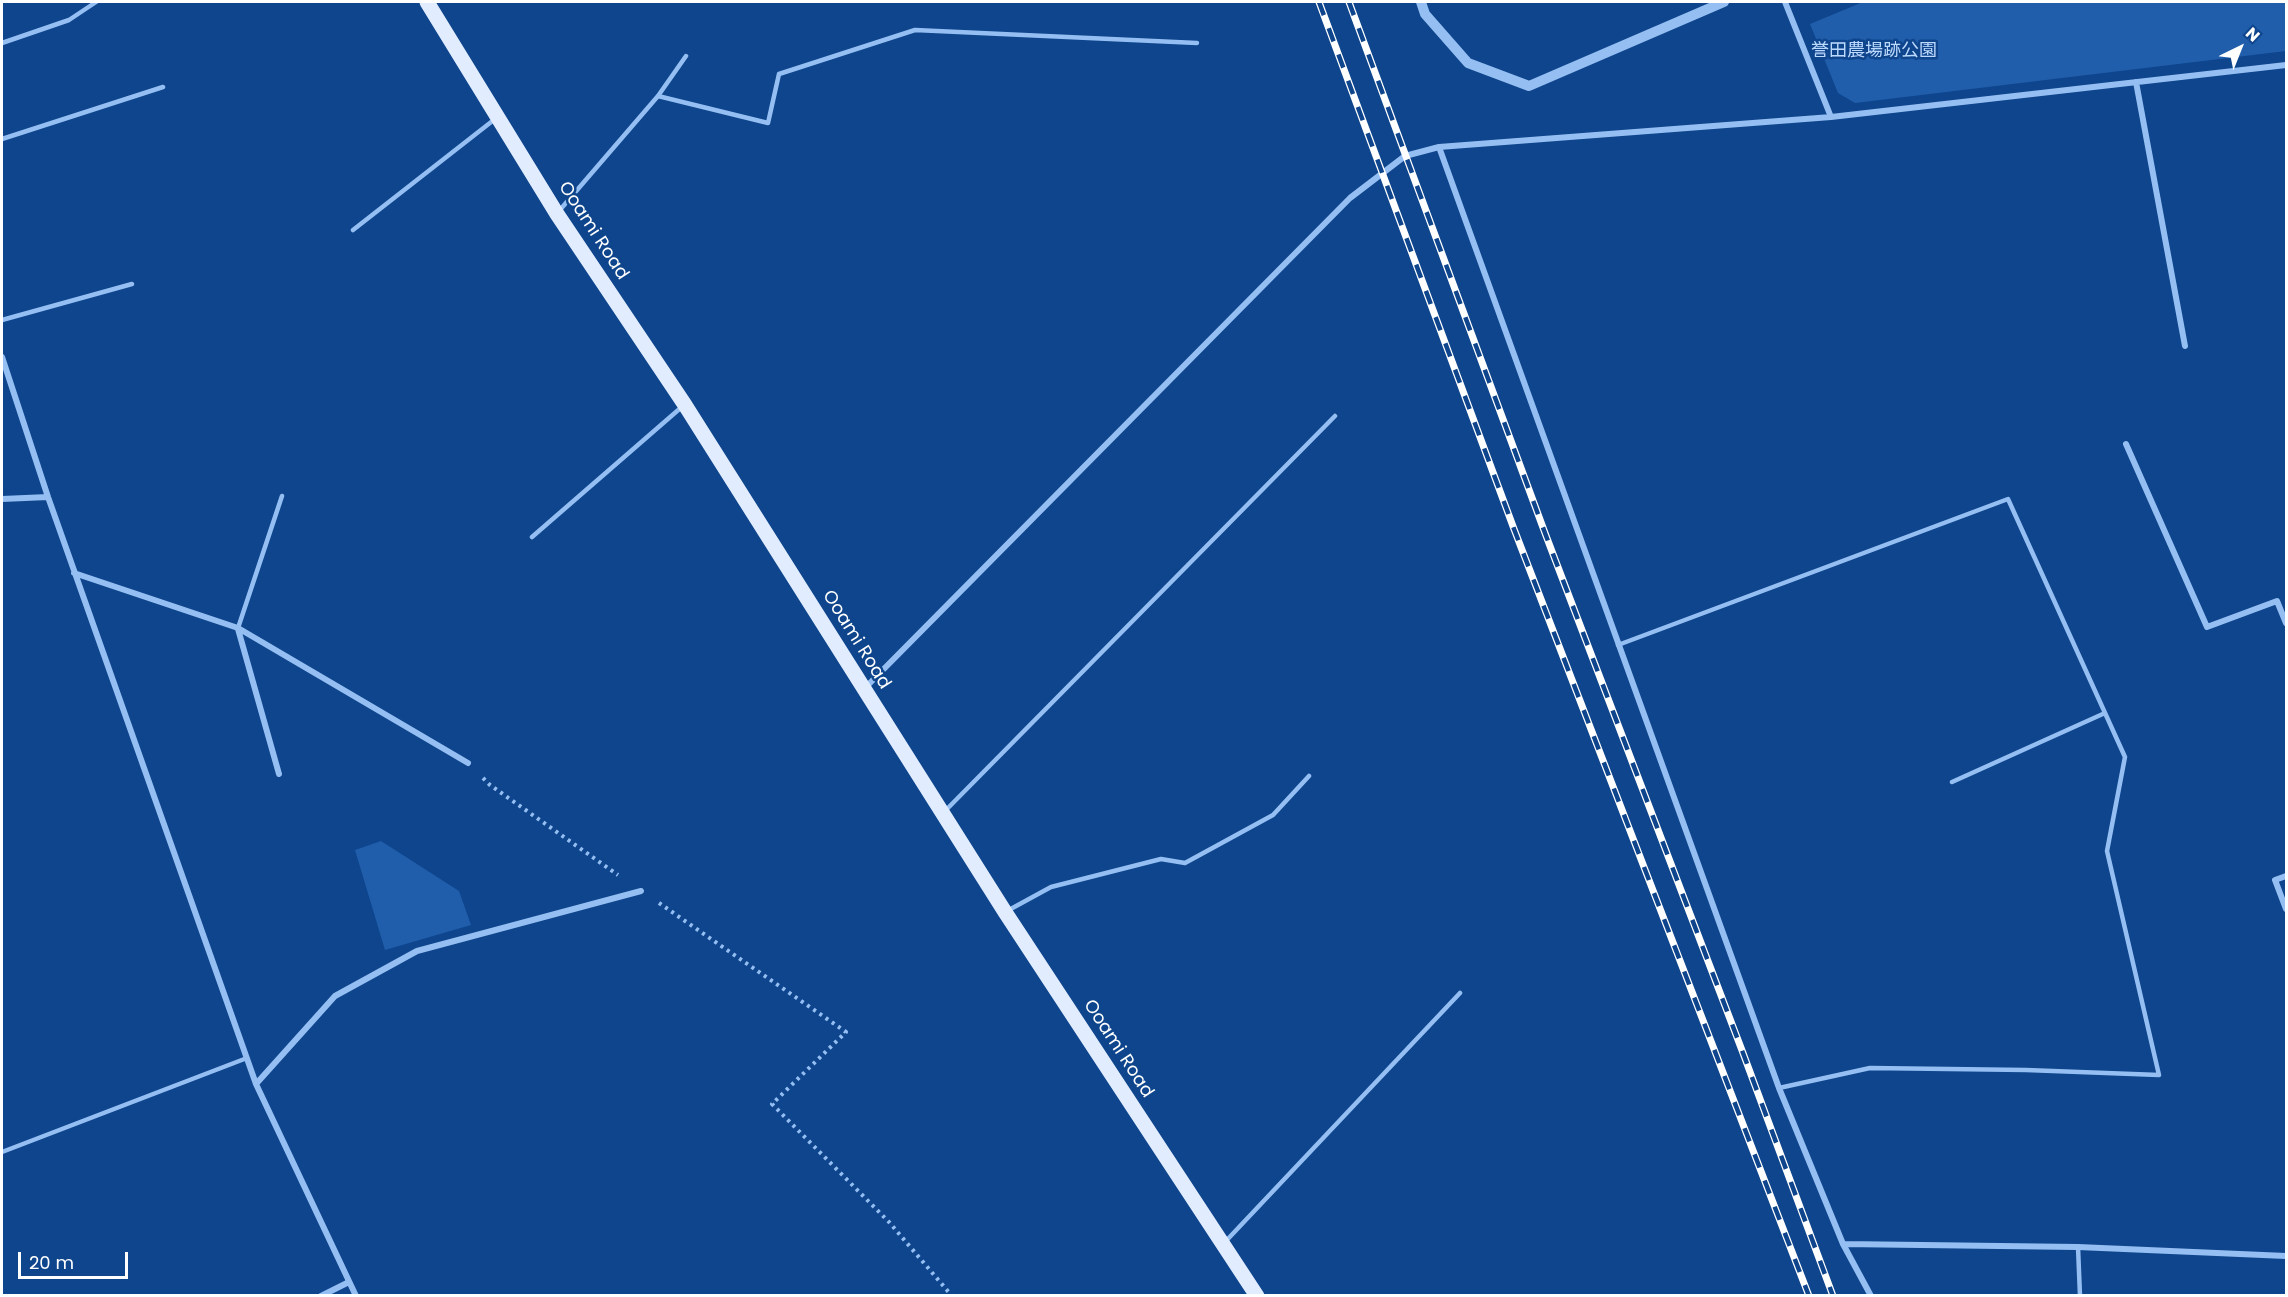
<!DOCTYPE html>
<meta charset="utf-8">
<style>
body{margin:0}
#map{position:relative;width:2288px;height:1297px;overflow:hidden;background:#0e458c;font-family:Poppins,sans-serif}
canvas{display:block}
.frame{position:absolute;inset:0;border:3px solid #fff;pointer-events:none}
.north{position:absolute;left:2210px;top:18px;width:60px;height:60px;-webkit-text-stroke:4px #0e458c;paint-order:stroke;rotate:43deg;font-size:16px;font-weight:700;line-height:24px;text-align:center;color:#fff}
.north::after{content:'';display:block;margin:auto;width:21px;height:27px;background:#fff;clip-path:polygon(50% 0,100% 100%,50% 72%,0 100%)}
.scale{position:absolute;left:18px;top:1252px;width:110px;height:27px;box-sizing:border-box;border:3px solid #fff;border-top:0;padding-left:8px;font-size:18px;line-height:21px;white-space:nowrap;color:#fff;-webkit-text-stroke:4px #0e458c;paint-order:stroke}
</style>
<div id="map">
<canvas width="2288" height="1297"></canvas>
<div class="frame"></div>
<div class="north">N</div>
<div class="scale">20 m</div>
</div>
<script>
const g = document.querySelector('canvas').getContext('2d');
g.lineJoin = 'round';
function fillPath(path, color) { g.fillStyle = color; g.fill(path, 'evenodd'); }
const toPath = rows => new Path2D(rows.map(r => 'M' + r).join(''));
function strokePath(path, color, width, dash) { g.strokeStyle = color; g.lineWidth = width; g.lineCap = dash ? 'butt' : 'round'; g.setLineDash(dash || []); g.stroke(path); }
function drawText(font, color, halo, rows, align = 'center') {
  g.font = font + ' Poppins,"Noto Sans JP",sans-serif'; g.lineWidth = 5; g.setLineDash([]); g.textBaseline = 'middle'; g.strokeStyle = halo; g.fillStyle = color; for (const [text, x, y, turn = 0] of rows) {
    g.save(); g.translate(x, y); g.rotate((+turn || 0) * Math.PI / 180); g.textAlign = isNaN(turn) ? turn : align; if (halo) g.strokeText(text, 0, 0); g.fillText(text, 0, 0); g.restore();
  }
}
const green = toPath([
 [1863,2,2286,2,2286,51,1855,103,1838,93,1810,24],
 [381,841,459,891,471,925,385,950,355,850]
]);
const path = toPath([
 [483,778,490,785,618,875],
 [659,903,846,1032,772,1104,889,1222,952,1296]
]);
const service = toPath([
 [2,43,69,20,96,2],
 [658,96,768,123,779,74,915,30,1197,43],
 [2,139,163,87],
 [559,211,658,96,686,56],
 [353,230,495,119],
 [2,320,132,284],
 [532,537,684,405],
 [238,628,282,496],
 [1618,645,2008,499,2125,757,2107,851,2159,1075,2026,1070,1870,1068,1779,1088],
 [1952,782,2105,713],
 [945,811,1335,416],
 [1007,911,1051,887,1161,859,1185,863,1273,815,1309,776],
 [2,1152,247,1058],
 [1225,1242,1460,993],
 [2078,1247,2080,1296]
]);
const minor = toPath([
 [1785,2,1831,117],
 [2136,82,2185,346],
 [1439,147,1779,1088,1843,1244,1871,1296],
 [2,357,48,497,256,1084,356,1296],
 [2126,444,2207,627,2277,601,2286,623],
 [2,499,48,497],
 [74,573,238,628,468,763],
 [238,629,279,774],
 [864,689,1350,198,1405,156,1439,147,1831,117,2286,65],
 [2286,876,2275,880,2286,909],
 [256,1084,335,996,417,951,641,891],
 [1843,1244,2078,1247,2286,1256],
 [321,1296,349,1282]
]);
const tertiary = toPath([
 [1421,2,1425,14,1468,63,1529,86,1724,2]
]);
const primary = toPath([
 [427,2,557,214,685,405,1005,912,1257,1296]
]);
const rail = toPath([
 [1319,2,1514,529,1809,1296],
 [1349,2,1545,533,1743,1053,1833,1296]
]);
const parkNames = [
 ["誉田農場跡公園",1874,51]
];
const streetNames = [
 ["Ooami Road",593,231,57],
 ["Ooami Road",856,640,58],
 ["Ooami Road",1118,1049,57]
];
fillPath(green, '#205eac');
strokePath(path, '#95bff3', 4, [3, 4.5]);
strokePath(service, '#95bff3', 4.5);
strokePath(minor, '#95bff3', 6);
strokePath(tertiary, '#95bff3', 10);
strokePath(primary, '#e1ecff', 15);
strokePath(rail, '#fff', 7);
strokePath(rail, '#0e458c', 4.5, [14]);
drawText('18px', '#bcd9fe', '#0e458c', parkNames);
drawText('18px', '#fff', '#0e458c', streetNames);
</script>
